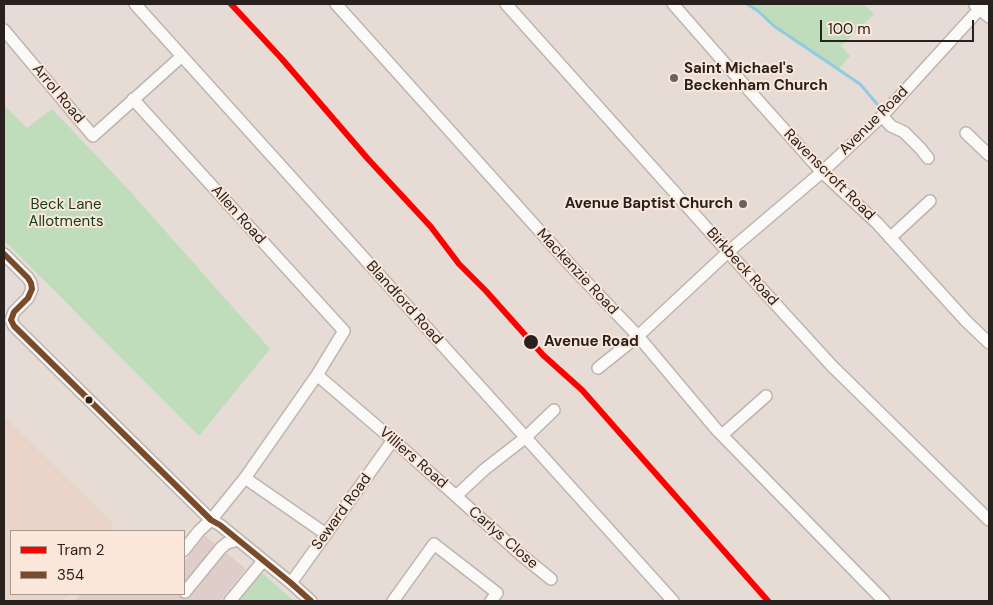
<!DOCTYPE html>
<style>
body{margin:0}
#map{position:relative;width:993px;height:605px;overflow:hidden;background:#e6dbd5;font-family:"DM Sans",sans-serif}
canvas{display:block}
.frame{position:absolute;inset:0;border:5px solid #29211d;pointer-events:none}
.legend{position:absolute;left:10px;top:530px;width:175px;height:65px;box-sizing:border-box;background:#fbe7da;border:1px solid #a7988e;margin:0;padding:6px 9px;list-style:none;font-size:15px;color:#29211d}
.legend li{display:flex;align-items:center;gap:10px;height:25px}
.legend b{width:25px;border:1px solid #a7988e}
.scale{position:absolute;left:820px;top:20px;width:154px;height:22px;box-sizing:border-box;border:2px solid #29211d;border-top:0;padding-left:6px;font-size:15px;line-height:18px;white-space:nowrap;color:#29211d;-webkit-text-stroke:4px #fbe7da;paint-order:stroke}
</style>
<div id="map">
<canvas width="993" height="605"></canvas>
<div class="frame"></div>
<ul class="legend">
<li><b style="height:6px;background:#f00"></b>Tram 2</li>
<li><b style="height:6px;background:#7a4b2a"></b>354</li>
</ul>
<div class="scale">100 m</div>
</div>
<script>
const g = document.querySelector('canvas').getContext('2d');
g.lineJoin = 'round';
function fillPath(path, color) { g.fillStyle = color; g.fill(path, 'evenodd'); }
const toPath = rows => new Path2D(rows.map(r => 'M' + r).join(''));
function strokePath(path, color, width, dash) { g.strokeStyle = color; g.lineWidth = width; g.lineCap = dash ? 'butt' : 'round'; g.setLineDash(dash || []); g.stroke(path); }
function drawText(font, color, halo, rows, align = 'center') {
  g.font = font + ' "DM Sans",sans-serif'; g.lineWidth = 4; g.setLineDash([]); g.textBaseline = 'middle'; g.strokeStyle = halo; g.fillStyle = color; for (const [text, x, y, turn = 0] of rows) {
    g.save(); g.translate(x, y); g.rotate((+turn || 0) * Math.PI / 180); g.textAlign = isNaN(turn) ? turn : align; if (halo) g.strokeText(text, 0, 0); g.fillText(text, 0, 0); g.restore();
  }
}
const industrial = toPath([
 [204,535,246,569,220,601,75,601,81,594,184,594,184,562]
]);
const built = toPath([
 [4,416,114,525,109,531,11,531,11,594,69,594,63,601,4,601]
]);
const green = toPath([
 [747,4,863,4,874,14,841,46,850,56,838,70,774,26,758,11],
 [4,105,27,128,52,109,127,188,270,349,199,436,4,240],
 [260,571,294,601,236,601]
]);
const stream = toPath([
 [747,4,758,11,774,26,860,84,878,105]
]);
const minor = toPath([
 [135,4,673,601],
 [336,4,572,267,638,336,716,429,884,601],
 [506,4,728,252,832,366,989,520],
 [673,4,722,60,822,172,877,223,966,321,989,343],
 [975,5,989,17],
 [4,30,93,136,182,56],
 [133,99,344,331,317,375,245,478,211,520,199,531,184,550],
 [882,116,891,126,904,132,920,148,928,158],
 [966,133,989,155],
 [890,238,930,201],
 [4,254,28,278,31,283,32,289,28,298,14,312,11,320,14,326,211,520,220,525,291,583,311,601],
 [598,368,638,336,728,252,822,172,882,116,984,4],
 [317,375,393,440,456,496,485,469,525,438,554,410],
 [722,435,766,396],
 [245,478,326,534],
 [456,496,520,554,551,579],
 [291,583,393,440],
 [185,592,221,548,227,543,238,540],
 [230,601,263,561],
 [393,601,434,544,497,593,491,601]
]);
const bus1 = toPath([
 [4,254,28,278,31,283,32,289,28,298,14,312,11,320,14,326,211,520,220,525,291,583,311,601]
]);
const tram1 = toPath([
 [231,4,282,59,368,159,431,227,459,264,486,291,543,355,582,390,768,601]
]);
const markers = [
 [674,78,5,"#6b625d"],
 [743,204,5,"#6b625d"],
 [531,342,8,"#29211d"],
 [89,400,4.5,"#29211d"]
];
const poiNames = [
 ["Saint Michael's",684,69],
 ["Beckenham Church",684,86],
 ["Avenue Baptist Church",733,204,"right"]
];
const streetNames = [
 ["Arrol Road",58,94,50],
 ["Avenue Road",874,121,-45],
 ["Ravenscroft Road",829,175,45],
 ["Allen Road",238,215,48],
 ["Birkbeck Road",742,267,48],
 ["Mackenzie Road",577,272,47],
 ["Blandford Road",404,303,48],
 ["Villiers Road",413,458,41],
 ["Seward Road",342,512,-54],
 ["Carlys Close",503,538,41]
];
const parkNames = [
 ["Beck Lane",66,205],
 ["Allotments",66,222]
];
const stopNames = [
 ["Avenue Road",544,342]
];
fillPath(industrial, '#dfcdc9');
fillPath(built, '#e8d4c8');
fillPath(green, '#bfdcbb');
strokePath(stream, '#90cce1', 3);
strokePath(minor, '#bdb4b0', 14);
strokePath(minor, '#fbfaf9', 11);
strokePath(bus1, '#7a4b2a', 6);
strokePath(tram1, '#f00', 6);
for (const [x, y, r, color] of markers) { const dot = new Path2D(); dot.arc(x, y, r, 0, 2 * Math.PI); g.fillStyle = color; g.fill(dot); strokePath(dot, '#fbe7da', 2); }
drawText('bold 15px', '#29211d', '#fbe7da', poiNames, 'left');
drawText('15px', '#29211d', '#fbe7da', streetNames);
drawText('15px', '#103c19', '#fbe7da', parkNames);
drawText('bold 15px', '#29211d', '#fbe7da', stopNames, 'left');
</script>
